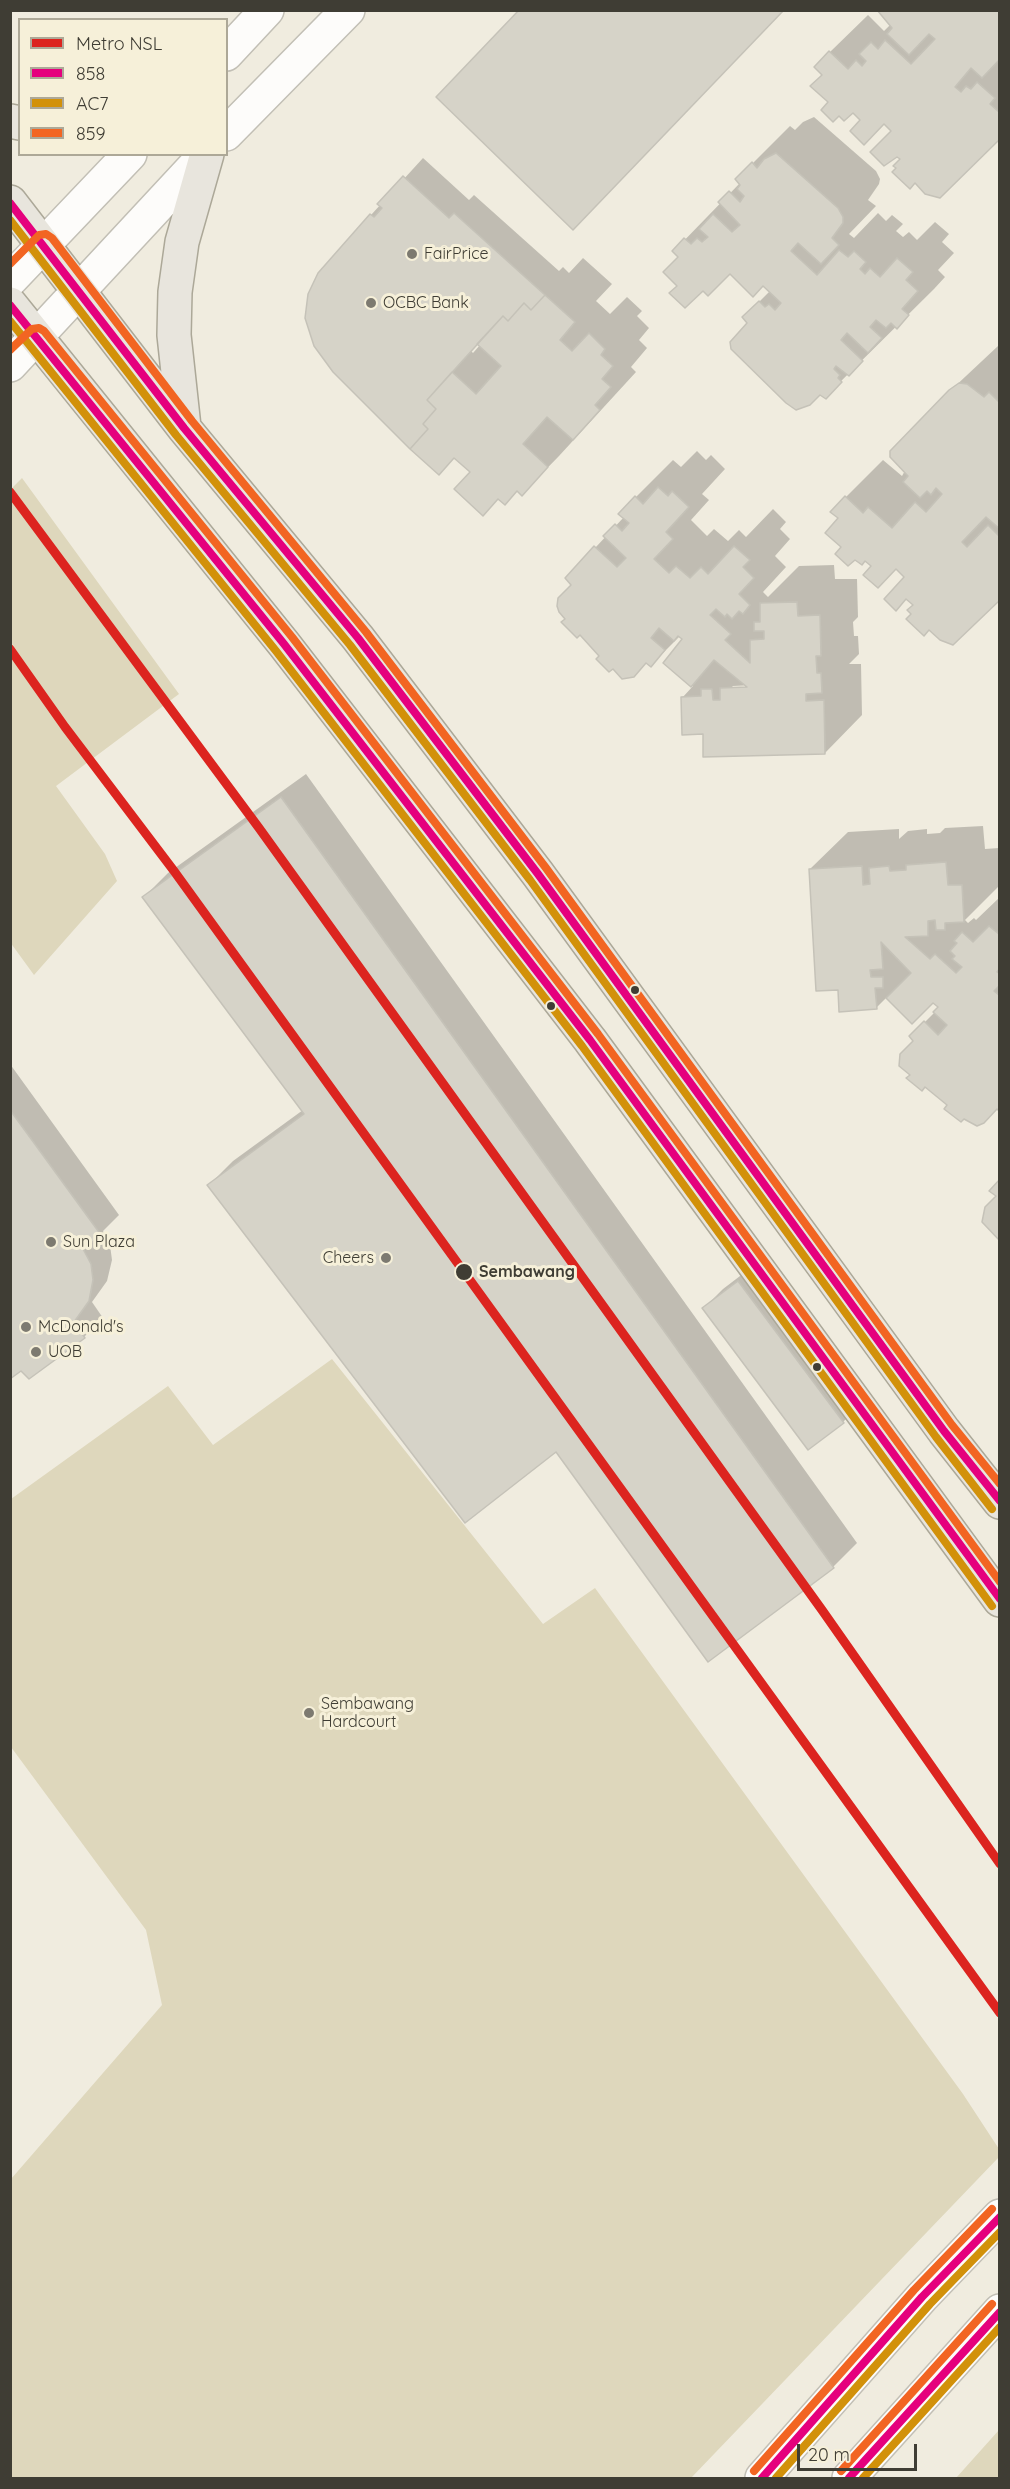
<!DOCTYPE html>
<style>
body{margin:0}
#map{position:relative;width:1010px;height:2489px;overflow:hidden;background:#f0ecdf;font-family:Quicksand,sans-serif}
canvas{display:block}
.frame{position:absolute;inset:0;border:12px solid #3f3d34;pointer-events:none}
.legend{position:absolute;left:18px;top:18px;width:210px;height:138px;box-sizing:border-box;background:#f6f0d9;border:2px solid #ada897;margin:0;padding:8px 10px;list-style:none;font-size:18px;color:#3f3d34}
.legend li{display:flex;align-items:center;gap:12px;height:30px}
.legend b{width:30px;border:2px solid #ada897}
.scale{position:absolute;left:797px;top:2444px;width:120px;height:27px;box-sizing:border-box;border:3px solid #3f3d34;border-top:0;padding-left:8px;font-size:18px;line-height:21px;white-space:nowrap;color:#3f3d34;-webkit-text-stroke:4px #f6f0d9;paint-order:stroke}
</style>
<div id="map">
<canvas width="1010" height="2489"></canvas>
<div class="frame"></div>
<ul class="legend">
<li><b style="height:8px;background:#dc241f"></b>Metro NSL</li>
<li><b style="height:8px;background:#e5007d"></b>858</li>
<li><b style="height:8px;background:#d2910a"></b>AC7</li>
<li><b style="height:8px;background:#f26522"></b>859</li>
</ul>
<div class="scale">20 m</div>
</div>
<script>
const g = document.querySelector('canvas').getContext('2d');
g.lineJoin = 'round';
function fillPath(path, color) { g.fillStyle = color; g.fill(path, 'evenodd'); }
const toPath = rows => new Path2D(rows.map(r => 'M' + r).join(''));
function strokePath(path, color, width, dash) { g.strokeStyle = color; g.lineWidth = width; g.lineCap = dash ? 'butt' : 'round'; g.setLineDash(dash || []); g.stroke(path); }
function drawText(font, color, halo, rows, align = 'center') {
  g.font = font + ' Quicksand,sans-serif'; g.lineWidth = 6; g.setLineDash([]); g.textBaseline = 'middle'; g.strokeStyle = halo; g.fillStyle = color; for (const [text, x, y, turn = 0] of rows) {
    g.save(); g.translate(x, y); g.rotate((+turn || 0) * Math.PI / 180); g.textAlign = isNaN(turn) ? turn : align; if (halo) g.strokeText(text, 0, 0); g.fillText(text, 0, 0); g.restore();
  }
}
const green = toPath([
 [22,478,179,694,56,786,105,854,117,881,34,975,10,942,10,490],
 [332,1359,543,1624,595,1588,963,2094,999,2149,999,2157,691,2478,11,2478,11,2179,162,2005,146,1930,11,1747,11,1499,168,1386,213,1445],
 [999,2430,999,2478,956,2478]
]);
const shadow = toPath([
 [1000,10,1000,138,940,196,902,159,893,131,884,123,862,120,853,111,830,102,824,75,830,52,868,15,884,31,891,24],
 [814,117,876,171,880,179,879,184,868,200,876,206,849,234,854,238,878,213,886,221,892,215,903,224,896,231,903,237,909,232,917,240,935,222,949,234,942,242,954,253,938,270,945,277,934,289,825,397,744,317,770,291,763,284,730,272,703,288,679,286,680,257,674,251,740,183,737,179,790,126,795,130,803,122],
 [423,158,469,200,474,195,559,271,563,267,569,273,583,258,612,284,596,301,610,314,627,297,642,311,637,316,649,328,639,340,647,348,631,367,636,372,559,456,522,494,518,490,505,503,455,457,439,473,371,215],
 [478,343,480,345,473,353,471,351],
 [998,346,1000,598,913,614,915,605,906,577,897,568,873,566,843,547,840,518,832,511,883,460,902,476,950,391],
 [697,451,706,460,711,455,725,469,702,494,709,500,691,520,707,536,714,529,728,541,739,530,746,537,773,509,786,522,780,529,790,539,775,556,786,567,763,592,768,597,799,566,834,565,835,579,857,579,858,617,853,622,854,636,858,636,859,654,849,664,861,664,862,715,825,753,704,733,682,698,693,686,665,662,684,639,680,636,651,665,647,662,633,676,601,656,567,619,573,585,567,578,624,517,636,497,673,460,681,467],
 [754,685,754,688,730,689,733,686],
 [306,774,857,1543,833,1567,557,1450,209,1185,233,1161,303,1110,144,897,168,873],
 [983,826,985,849,999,848,1000,885,965,920,968,923,974,918,976,920,1000,897,1000,1110,949,1105,912,1075,916,1041,911,1036,940,1007,933,1001,887,997,876,1008,839,988,810,869,848,832,899,829,899,839,908,831,927,829,927,834,940,833,945,828],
 [10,1064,119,1215,103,1231,110,1245,112,1260,107,1281,92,1302,103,1318,84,1337,21,1369,10,1377],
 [757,1263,862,1403,843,1422,704,1308,723,1289]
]);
const building = toPath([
 [519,10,784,10,573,230,436,97,519,10],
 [877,10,1000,10,1000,59,982,78,971,68,955,87,961,92,966,86,971,89,977,82,995,98,990,104,1000,113,1000,139,940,198,925,194,915,183,910,189,892,172,896,168,893,166,900,159,897,157,884,166,870,152,891,131,884,124,864,145,850,131,860,120,853,113,844,121,839,116,833,122,821,110,828,102,810,86,822,75,814,67,829,51,848,69,856,60,862,66,866,61,859,54,871,42,878,49,885,40,911,64,935,39,929,34,909,55,887,34,892,28,877,10],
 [776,153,838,208,843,217,843,223,832,238,839,245,821,264,798,243,791,251,817,275,839,250,848,257,854,251,866,262,860,269,865,274,870,268,880,277,897,258,913,272,906,280,918,291,902,309,909,315,897,329,891,323,886,328,876,320,870,327,882,338,868,353,847,333,841,340,863,361,849,376,836,366,834,369,840,375,838,378,842,382,826,399,820,395,810,405,796,410,786,403,731,349,730,342,747,323,742,317,759,301,765,307,769,304,775,310,781,303,763,286,753,297,730,274,708,296,703,291,685,308,669,293,677,286,663,272,678,257,672,251,684,238,691,244,697,238,702,242,708,237,699,229,713,214,732,232,740,225,718,202,729,191,740,202,744,196,737,189,740,185,735,179,752,162,757,168,764,159,776,153],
 [403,176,449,218,454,213,545,295,531,310,524,303,508,321,503,316,427,400,436,409,423,424,428,429,410,449,333,372,314,346,305,318,308,294,318,273,370,214,374,217,382,208,377,204,403,176],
 [545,295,575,322,560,340,572,351,589,333,605,349,601,355,613,366,602,379,611,387,595,405,600,410,573,440,547,417,523,444,548,467,522,496,517,491,505,505,498,499,483,516,454,489,470,472,454,458,439,475,410,449,428,429,423,424,436,409,427,400,452,372,476,394,501,366,477,344,503,316,508,321,524,303,531,310,545,295],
 [959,383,967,384,984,397,989,392,1000,403,1000,529,986,517,962,542,967,547,988,525,1000,537,1000,600,953,645,940,640,929,630,924,636,906,619,911,614,907,610,913,605,906,599,896,611,884,599,904,577,896,569,878,588,863,575,871,566,865,561,862,565,855,560,848,566,835,554,841,547,825,533,838,518,830,512,845,496,863,513,868,507,892,528,915,502,926,512,942,494,936,488,931,495,927,491,920,498,903,482,908,476,890,457,890,451,949,390,959,383],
 [658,487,668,496,672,491,689,507,666,532,673,539,654,559,669,573,676,566,690,578,701,567,708,574,734,546,750,560,743,567,754,578,739,594,750,605,743,614,739,611,732,619,727,614,725,617,716,609,710,615,731,634,725,640,750,663,750,640,764,639,764,631,754,631,754,622,760,622,760,603,797,602,798,616,820,615,821,656,816,656,817,673,821,673,822,693,806,694,806,701,824,700,825,754,703,757,703,734,682,735,681,697,701,696,701,689,712,689,713,700,720,700,720,688,747,687,714,660,691,687,663,663,682,639,678,636,674,641,659,628,651,638,665,650,651,667,646,663,634,677,622,679,613,669,609,672,596,659,599,656,580,635,577,638,561,622,565,619,559,612,557,606,558,598,571,585,565,578,594,546,617,567,626,558,603,536,615,524,622,531,629,523,618,514,635,496,643,504,658,487],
 [281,797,834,1568,708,1662,556,1452,465,1523,207,1185,304,1114,142,897,281,797],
 [946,862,948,885,962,885,964,922,945,923,945,930,936,930,935,920,928,921,928,936,905,937,930,959,935,954,956,973,962,967,952,959,955,956,950,951,957,943,954,941,962,932,973,942,989,926,1000,935,1000,968,997,972,1000,974,1000,985,994,991,1000,996,1000,1112,997,1109,984,1123,977,1126,964,1119,961,1122,944,1109,947,1105,925,1087,922,1091,906,1078,910,1075,899,1066,900,1054,913,1041,909,1036,924,1021,938,1035,947,1025,933,1012,938,1007,933,1003,912,1024,886,998,911,973,881,942,883,969,870,970,871,977,883,977,883,988,875,988,877,1009,839,1012,838,990,816,991,809,869,862,866,863,885,870,884,869,868,889,866,890,871,906,870,906,865,946,862],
 [10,1110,101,1235,83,1249,91,1264,93,1280,89,1301,74,1322,85,1338,29,1379,21,1371,10,1379,10,1110],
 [1000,1179,1000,1241,982,1222,985,1207,996,1196,989,1191,1000,1179],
 [738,1281,844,1423,808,1450,702,1308,738,1281]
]);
const secondary = toPath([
 [226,54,267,10],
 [226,134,348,10],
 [10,280,130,154],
 [10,365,206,154],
 [762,2478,922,2297,1000,2216],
 [849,2478,1000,2311]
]);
const primary = toPath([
 [10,121,20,123],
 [10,202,184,428,358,638,538,874,944,1431,1000,1502],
 [10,304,284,644,590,1040,1000,1600],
 [184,427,174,335,175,292,182,242,207,154]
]);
const bus1 = toPath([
 [10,203,184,428,358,638,538,874,944,1431,1000,1501],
 [10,305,284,644,590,1040,1000,1599],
 [762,2478,922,2297,1000,2217],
 [849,2478,1000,2312]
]);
const bus2 = toPath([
 [10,220,176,435,350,645,530,880,936,1437,992,1509],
 [10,321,276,651,582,1046,992,1606],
 [776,2478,930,2304,1000,2232],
 [863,2478,1000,2327]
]);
const bus3 = toPath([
 [10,264,39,235,46,234,52,238,192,421,366,632,546,868,952,1425,1000,1484],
 [10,350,32,329,39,328,44,331,292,637,598,1034,1000,1582],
 [754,2471,914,2290,992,2209],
 [841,2471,992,2304]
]);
const metro1 = toPath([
 [10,492,259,828,822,1610,1000,1864],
 [10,649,65,727,174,871,1000,2013]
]);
const markers = [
 [412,254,6,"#7d7a70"],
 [371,303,6,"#7d7a70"],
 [635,990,5,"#3f3d34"],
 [551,1006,5,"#3f3d34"],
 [51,1242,6,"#7d7a70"],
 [386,1258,6,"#7d7a70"],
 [464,1272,9,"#3f3d34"],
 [26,1327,6,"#7d7a70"],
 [36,1352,6,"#7d7a70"],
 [817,1367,5,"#3f3d34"],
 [309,1713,6,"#7d7a70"]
];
const poiNames = [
 ["FairPrice",424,254],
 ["OCBC Bank",383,303],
 ["Sun Plaza",63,1242],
 ["Cheers",374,1258,"right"],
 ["McDonald's",38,1327],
 ["UOB",48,1352],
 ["Sembawang",321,1704],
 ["Hardcourt",321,1722]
];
const stopNames = [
 ["Sembawang",479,1272]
];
fillPath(green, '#ded7bc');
fillPath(shadow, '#0003');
fillPath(building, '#d6d3c8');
strokePath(building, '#c5c2b8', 1.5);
strokePath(secondary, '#c2bfb5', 36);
strokePath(primary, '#aca898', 36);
strokePath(secondary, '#fdfcfa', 33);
strokePath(primary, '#e8e5dd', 33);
strokePath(bus1, '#e5007d', 8);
strokePath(bus2, '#d2910a', 8);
strokePath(bus3, '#f26522', 8);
strokePath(metro1, '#dc241f', 9);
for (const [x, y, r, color] of markers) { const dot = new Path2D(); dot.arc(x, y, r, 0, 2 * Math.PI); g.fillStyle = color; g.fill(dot); strokePath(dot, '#f6f0d9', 2); }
drawText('16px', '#3f3d34', '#f6f0d9', poiNames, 'left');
drawText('bold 16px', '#3f3d34', '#f6f0d9', stopNames, 'left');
</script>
